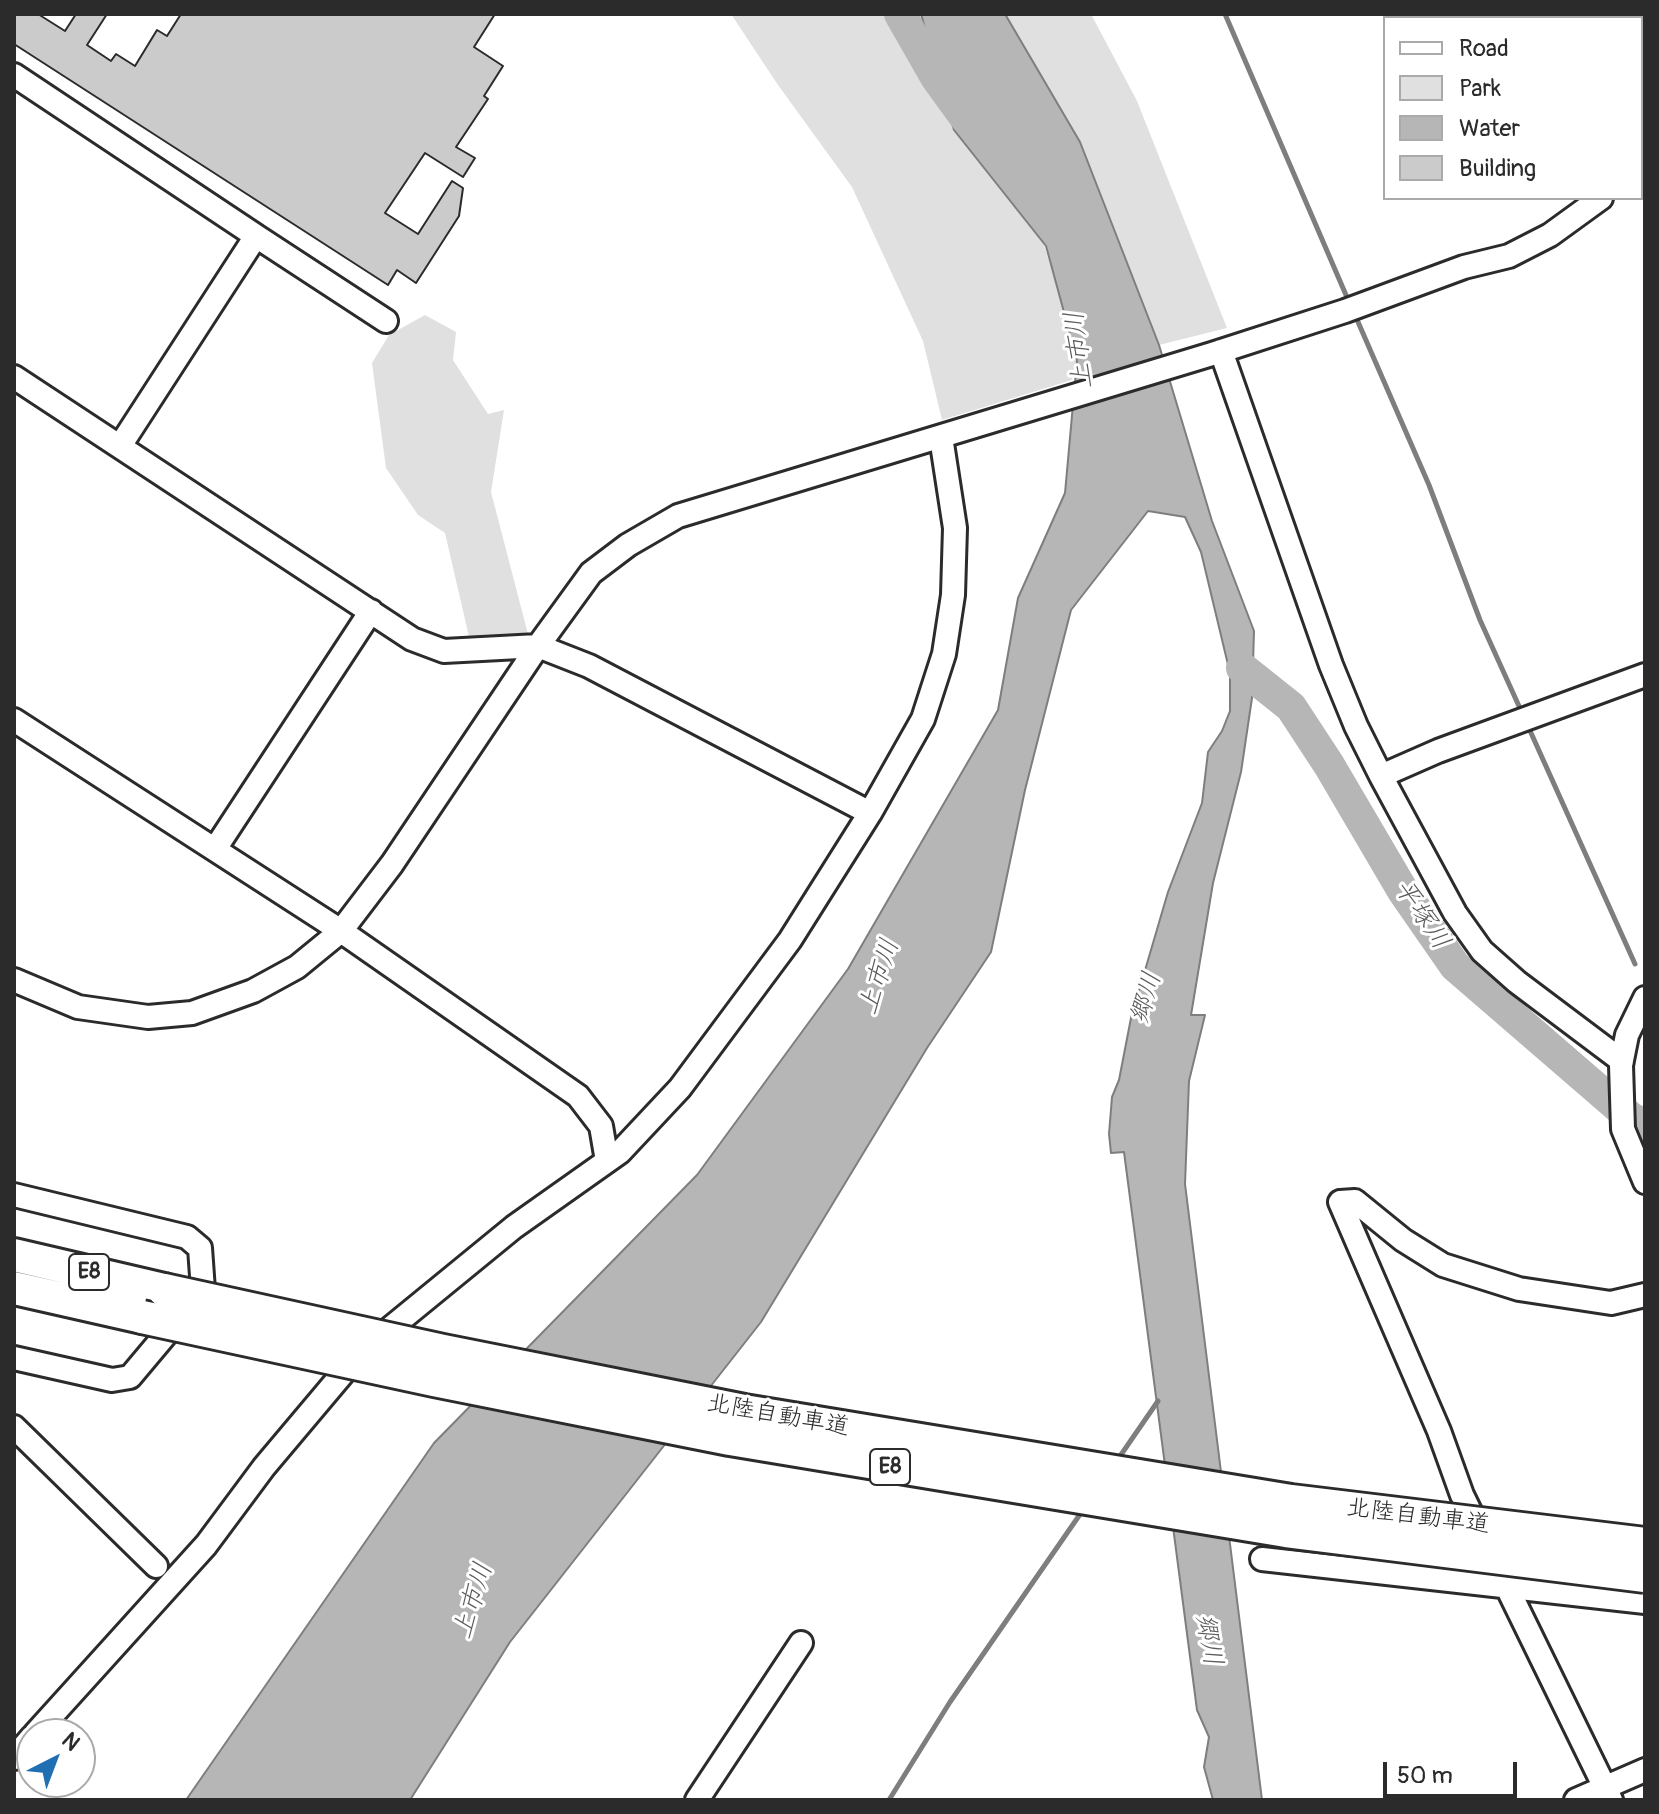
<!DOCTYPE html>
<meta charset="utf-8">
<style>
body{margin:0}
#map{position:relative;width:1659px;height:1814px;overflow:hidden;background:#fff;font-family:Pangolin,sans-serif}
canvas{display:block}
.frame{position:absolute;inset:0;border:16px solid #2b2b2b;pointer-events:none}
.legend{position:absolute;left:1383px;top:16px;width:260px;height:184px;box-sizing:border-box;background:#fff;border:2px solid #aaa;margin:0;padding:10px 14px;list-style:none;font-size:24px;color:#2b2b2b}
.legend li{display:flex;align-items:center;gap:16px;height:40px}
.legend b{width:40px;border:2px solid #aaa}
.north{position:absolute;left:16px;top:1718px;width:80px;height:80px;box-sizing:border-box;background:#fff;border:2px solid #aaa;border-radius:50%;rotate:42deg;font-size:22px;font-weight:700;line-height:32px;text-align:center;color:#2b2b2b}
.north::after{content:'';display:block;margin:auto;width:28px;height:36px;background:#1f6fb2;clip-path:polygon(50% 0,100% 100%,50% 72%,0 100%)}
.scale{position:absolute;left:1383px;top:1762px;width:134px;height:36px;box-sizing:border-box;border:4px solid #2b2b2b;border-top:0;padding-left:10px;font-size:24px;line-height:28px;white-space:nowrap;color:#2b2b2b;-webkit-text-stroke:6px #fff;paint-order:stroke}
</style>
<div id="map">
<canvas width="1659" height="1814"></canvas>
<div class="frame"></div>
<ul class="legend">
<li><b style="height:10px;background:#fff"></b>Road</li>
<li><b style="height:22px;background:#e0e0e0"></b>Park</li>
<li><b style="height:22px;background:#b6b6b6"></b>Water</li>
<li><b style="height:22px;background:#cbcbcb"></b>Building</li>
</ul>
<div class="north">N</div>
<div class="scale">50 m</div>
</div>
<script>
const g = document.querySelector('canvas').getContext('2d');
g.lineJoin = 'round';
function fillPath(path, color) { g.fillStyle = color; g.fill(path, 'evenodd'); }
const toPath = rows => new Path2D(rows.map(r => 'M' + r).join(''));
function strokePath(path, color, width, dash) { g.strokeStyle = color; g.lineWidth = width; g.lineCap = dash ? 'butt' : 'round'; g.setLineDash(dash || []); g.stroke(path); }
function drawText(font, color, halo, rows, align = 'center') {
  g.font = font + ' Pangolin,"Klee One",sans-serif'; g.lineWidth = 6; g.setLineDash([]); g.textBaseline = 'middle'; g.strokeStyle = halo; g.fillStyle = color; for (const [text, x, y, turn = 0] of rows) {
    g.save(); g.translate(x, y); g.rotate((+turn || 0) * Math.PI / 180); g.textAlign = isNaN(turn) ? turn : align; if (halo) g.strokeText(text, 0, 0); g.fillText(text, 0, 0); g.restore();
  }
}
const green = toPath([
 [731,14,921,14,954,130,1043,242,1078,351,1072,380,942,420,923,341,852,187,778,85],
 [1005,14,1091,14,1137,101,1227,328,1159,345,1080,142],
 [425,315,456,332,453,360,488,414,504,410,491,492,529,638,473,654,445,533,418,515,386,468,372,363,389,335]
]);
const water = toPath([
 [921,14,1005,14,1080,142,1159,345,1212,521,1254,631,1252,698,1241,772,1213,883,1191,1015,1205,1015,1189,1081,1185,1184,1262,1800,1213,1800,1204,1767,1209,1737,1197,1710,1124,1152,1111,1153,1109,1134,1112,1097,1119,1080,1131,1018,1168,892,1202,803,1208,752,1222,731,1230,711,1230,673,1201,552,1185,517,1148,511,1071,610,1025,790,991,952,927,1048,761,1322,510,1642,410,1800,186,1800,434,1443,697,1175,848,969,998,710,1018,598,1065,493,1077,360,1046,246,954,130,921,14]
]);
const stream = toPath([
 [1225,14,1349,302],
 [1355,315,1429,485,1480,620,1523,715],
 [1527,724,1635,964],
 [1116,1462,1158,1401],
 [889,1800,950,1702,1083,1510]
]);
const river = toPath([
 [900,14,936,77,965,117],
 [1242,668,1291,707,1329,765,1403,891,1455,966,1631,1118,1645,1125]
]);
const building = toPath([
 [14,14,38,14,65,31,76,14,107,14,87,45,111,61,116,54,135,66,157,30,167,36,181,14,495,14,474,47,503,66,484,96,488,99,456,147,475,158,463,177,425,153,385,213,418,234,452,181,463,188,459,216,416,283,397,270,388,285,14,44,14,14]
]);
const minor = toPath([
 [1479,14,1484,18],
 [14,75,256,236,120,446],
 [1641,149,1645,144],
 [256,236,386,321],
 [1221,351,1331,665,1356,726,1381,776,1438,751,1645,675],
 [14,377,412,639,444,651,538,646,589,666,870,813],
 [14,720,341,931,578,1096,601,1126,607,1161],
 [1381,776,1455,913,1482,951,1517,982,1622,1061],
 [215,849,371,611],
 [14,980,78,1007,148,1017,192,1013,253,991,297,967,341,931,392,864,538,646,591,573,628,545,678,516,1212,354,1345,311,1464,267,1509,256,1550,235,1601,198],
 [1645,998,1627,1035,1621,1065,1623,1129,1645,1182],
 [14,1195,187,1237,200,1248,203,1290,130,1377,112,1380,14,1358],
 [14,1427,156,1566],
 [1262,1559,1645,1602],
 [35,1734,206,1545,264,1467,360,1353,514,1227,620,1152,680,1088,790,940,870,813,923,719,944,654,953,595,955,528,941,437],
 [14,1758,32,1737],
 [697,1800,801,1643],
 [1576,1800,1645,1770],
 [1611,1800,1462,1495,1439,1431,1340,1202,1355,1201,1403,1240,1443,1265,1519,1289,1611,1303,1645,1295]
]);
const highway = toPath([
 [14,1255,164,1290],
 [14,1288,142,1317]
]);
const highwayBridge = toPath([
 [164,1290,443,1351,744,1411,1291,1501,1645,1544],
 [142,1317,434,1380,730,1439,1286,1531,1645,1576]
]);
const shields = [
 [89,1272,40],
 [890,1467,40]
];
const shieldNames = [
 ["E8",89,1272],
 ["E8",890,1467]
];
const streetNames = [
 ["北陸自動車道",778,1416,10],
 ["北陸自動車道",1418,1517,7]
];
const waterNames = [
 ["上市川",1080,350,-97],
 ["平塚川",1421,915,56],
 ["上市川",880,977,-72],
 ["郷川",1147,998,-74],
 ["上市川",474,1601,-73],
 ["郷川",1208,1640,80]
];
fillPath(green, '#e0e0e0');
fillPath(water, '#b6b6b6');
strokePath(water, '#7e7e7e', 2);
strokePath(stream, '#7e7e7e', 5);
strokePath(river, '#b6b6b6', 32);
fillPath(building, '#cbcbcb');
strokePath(building, '#2b2b2b', 2);
strokePath(minor, '#2b2b2b', 28);
strokePath(highway, '#2b2b2b', 38);
strokePath(minor, '#fff', 22);
strokePath(highway, '#fff', 32);
strokePath(highwayBridge, '#2b2b2b', 38, []);
strokePath(highwayBridge, '#fff', 32);
for (const [x, y, w] of shields) { const box = new Path2D(); box.roundRect(x - w / 2, y - 18, w, 36, 6); g.fillStyle = '#fff'; g.fill(box); strokePath(box, '#2b2b2b', 2); }
drawText('bold 22px', '#2b2b2b', null, shieldNames);
drawText('24px', '#2b2b2b', '#fff', streetNames);
drawText('italic 26px', '#5c5c5c', '#fff', waterNames);
</script>
